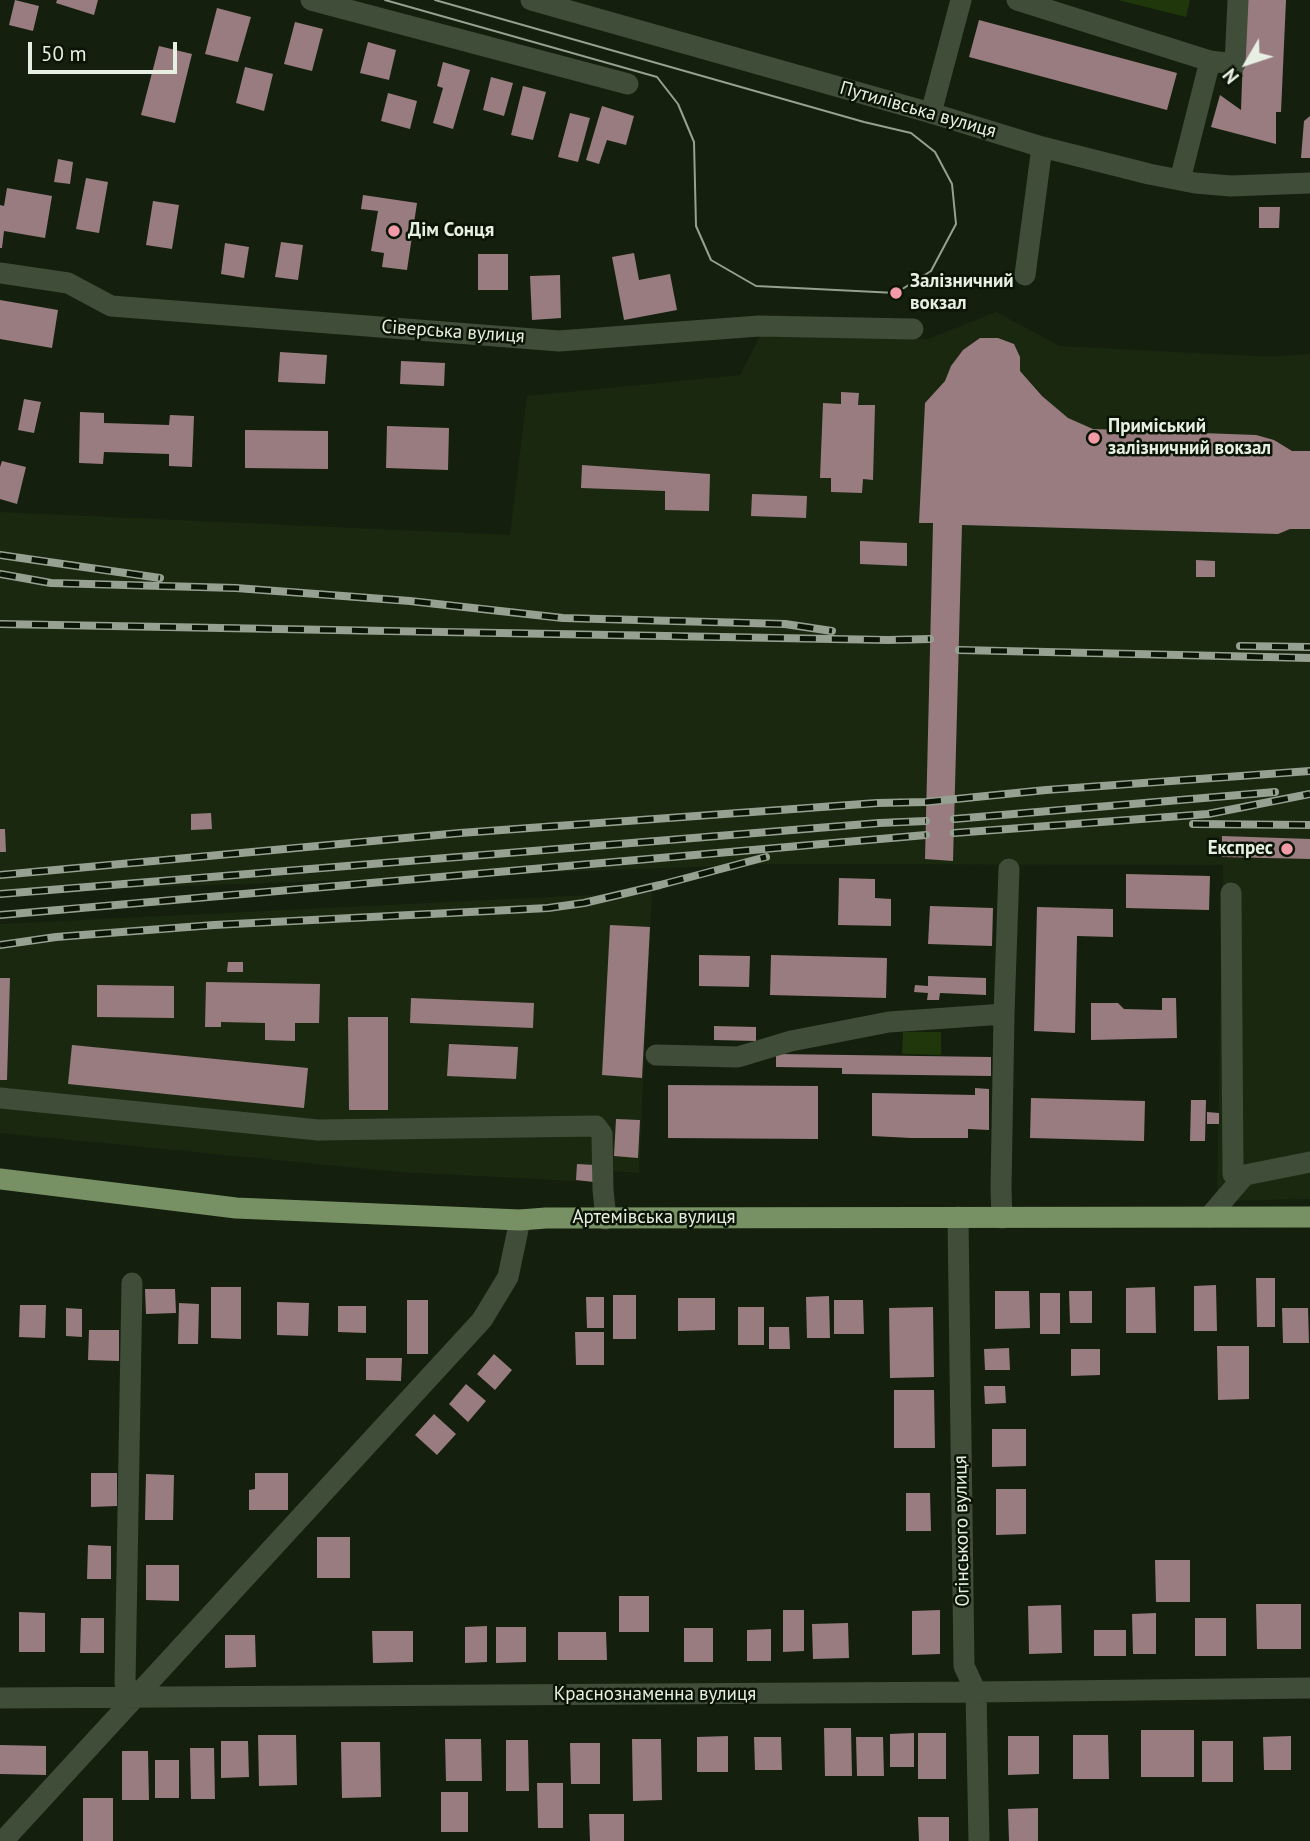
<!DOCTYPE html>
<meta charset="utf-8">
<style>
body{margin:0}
#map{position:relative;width:1310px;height:1841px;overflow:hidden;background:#141f0d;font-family:"PT Sans",sans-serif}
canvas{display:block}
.north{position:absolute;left:1212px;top:28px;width:70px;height:70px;-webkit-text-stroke:5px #0b1505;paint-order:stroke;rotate:231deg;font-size:19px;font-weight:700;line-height:28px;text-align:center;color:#e7efe3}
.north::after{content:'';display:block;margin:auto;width:24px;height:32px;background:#e7efe3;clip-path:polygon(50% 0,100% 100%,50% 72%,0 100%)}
.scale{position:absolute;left:28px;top:42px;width:149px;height:32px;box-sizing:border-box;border:4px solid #e7efe3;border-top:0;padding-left:9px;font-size:21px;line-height:24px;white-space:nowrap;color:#e7efe3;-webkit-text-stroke:5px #0b1505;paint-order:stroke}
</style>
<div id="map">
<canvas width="1310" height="1841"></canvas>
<div class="north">N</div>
<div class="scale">50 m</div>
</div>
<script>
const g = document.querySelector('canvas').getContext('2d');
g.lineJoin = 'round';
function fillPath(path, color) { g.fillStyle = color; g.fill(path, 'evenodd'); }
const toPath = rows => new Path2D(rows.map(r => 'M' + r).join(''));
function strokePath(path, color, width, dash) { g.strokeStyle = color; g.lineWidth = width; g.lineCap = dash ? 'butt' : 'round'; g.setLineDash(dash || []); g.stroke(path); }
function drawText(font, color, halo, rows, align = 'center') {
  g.font = font + ' "PT Sans",sans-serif'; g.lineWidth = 5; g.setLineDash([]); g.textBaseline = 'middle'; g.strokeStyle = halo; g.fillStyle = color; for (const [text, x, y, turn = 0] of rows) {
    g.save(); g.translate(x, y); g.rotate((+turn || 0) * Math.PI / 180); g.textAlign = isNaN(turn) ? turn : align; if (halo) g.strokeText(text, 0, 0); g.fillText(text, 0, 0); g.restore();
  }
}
const built = toPath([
 [996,312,1060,346,1272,357,1310,354,1310,1199,1217,1201,1223,865,771,864,0,893,0,512,510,535,527,396,740,375,762,332,928,339],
 [652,892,639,1173,595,1170,594,1182,399,1172,0,1133,0,924]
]);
const green = toPath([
 [1118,0,1190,0,1186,17],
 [903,1032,941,1032,941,1055,902,1054]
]);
const building = toPath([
 [15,0,39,6,33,31,9,25],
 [57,0,98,0,94,15,56,3],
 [1245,0,1286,0,1281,112,1276,112,1276,144,1211,127,1220,95,1241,110],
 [217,8,251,17,238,62,205,54],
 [979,20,1177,73,1167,110,969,57],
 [295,22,323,29,312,71,284,64],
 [368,42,396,50,389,80,360,73],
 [159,46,192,54,175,123,141,115],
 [443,62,470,70,453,129,433,123,443,88,437,86],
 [245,67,273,74,264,111,236,103],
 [491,77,513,83,504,116,483,110],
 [523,86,546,92,533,140,511,135],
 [388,93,417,101,410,129,381,121],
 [602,106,634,116,626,145,607,140,599,164,586,160],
 [570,113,590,118,578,162,558,157],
 [1310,116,1310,158,1301,158,1304,121],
 [58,159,73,162,70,184,54,182],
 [86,178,108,182,99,233,76,229],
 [7,188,52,196,45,238,4,231,2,248,0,248,0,205,4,206],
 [363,195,417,203,407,270,382,267,384,253,371,251,378,211,361,209],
 [153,201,179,205,172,249,146,245],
 [1259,207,1280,207,1279,228,1259,228],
 [281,242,303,245,298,280,275,277],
 [225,243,249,247,244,278,221,274],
 [634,253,639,280,670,274,677,310,624,320,612,257],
 [478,254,508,254,508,290,478,290],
 [560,275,561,318,532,320,530,276],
 [0,300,58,310,52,348,0,339],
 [980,338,998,338,1014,344,1020,357,1020,371,1042,396,1068,418,1093,429,1256,435,1274,440,1292,451,1310,451,1310,529,1290,529,1278,534,962,525,953,861,925,859,933,523,919,523,925,403,945,381,951,366,963,350],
 [280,352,327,355,325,384,278,382],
 [401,361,445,363,444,386,400,384],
 [841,392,859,393,858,405,875,405,873,480,863,479,862,493,831,492,831,478,820,478,823,403,841,404],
 [24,399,41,402,34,433,18,430],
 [80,412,104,413,104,423,169,425,170,415,194,416,192,467,169,466,169,454,104,452,103,464,79,463],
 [387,426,449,428,448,470,386,468],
 [245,430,328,431,328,469,245,468],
 [2,461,26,467,17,504,0,499,0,467],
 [582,465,710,474,709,511,665,510,665,491,581,488],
 [752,494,807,496,806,518,751,516],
 [860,541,907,543,907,566,860,564],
 [1196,560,1215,561,1215,577,1196,577],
 [211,813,212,829,191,830,191,814],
 [0,829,5,829,6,852,0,852],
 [1222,836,1310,839,1310,859,1222,857],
 [1126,874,1210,876,1209,910,1126,908],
 [839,878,875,879,875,898,891,899,891,926,838,925],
 [930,906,993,908,992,946,928,944],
 [1037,907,1113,909,1113,937,1077,936,1075,1033,1034,1031],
 [610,925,650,927,642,1078,602,1075],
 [699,955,750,956,749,987,699,986],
 [771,955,887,958,886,998,770,995],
 [228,962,243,962,243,972,227,972],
 [928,976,986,978,986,995,940,993,939,1000,927,1000,928,993,914,992,915,985,928,986],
 [0,978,10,978,7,1080,0,1080],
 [206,982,320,984,319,1023,295,1023,295,1041,265,1040,265,1023,221,1022,221,1027,205,1027],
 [97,985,174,986,174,1018,97,1017],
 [411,998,534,1003,533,1028,410,1023],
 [1162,998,1176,998,1177,1038,1091,1040,1091,1003,1118,1003,1124,1009,1162,1010],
 [348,1017,388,1017,388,1110,349,1110],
 [714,1026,756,1027,756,1041,714,1040],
 [449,1044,518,1047,516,1079,447,1076],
 [72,1045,308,1068,304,1108,68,1084],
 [776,1054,991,1057,991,1076,842,1074,842,1068,776,1067],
 [668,1085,818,1086,818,1139,668,1138],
 [975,1088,989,1089,989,1130,968,1129,968,1138,911,1138,872,1136,872,1093,975,1095],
 [1031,1098,1145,1101,1144,1141,1030,1138],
 [1191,1100,1206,1100,1205,1141,1190,1141],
 [1207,1112,1219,1113,1219,1124,1207,1124],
 [616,1119,640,1120,638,1158,614,1156],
 [577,1164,595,1165,594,1182,576,1180],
 [1256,1278,1275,1278,1275,1327,1257,1327],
 [1216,1285,1217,1331,1194,1331,1194,1286],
 [211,1287,241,1287,241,1339,211,1338],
 [1155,1287,1156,1333,1126,1333,1126,1288],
 [145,1289,175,1289,176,1313,146,1314],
 [995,1291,1029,1291,1030,1328,995,1329],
 [1069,1291,1092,1291,1092,1323,1070,1323],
 [1040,1293,1060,1293,1060,1334,1040,1334],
 [613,1295,636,1295,636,1339,613,1339],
 [829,1296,830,1338,807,1338,806,1297],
 [586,1297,604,1297,604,1328,587,1328],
 [678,1298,715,1298,715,1330,678,1331],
 [407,1300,428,1300,428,1354,407,1354],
 [834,1300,863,1300,864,1334,834,1334],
 [277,1302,309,1303,308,1336,277,1335],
 [179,1303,199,1304,198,1344,178,1344],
 [20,1305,46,1305,45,1338,19,1337],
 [338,1306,366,1306,366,1333,338,1332],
 [738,1307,764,1307,764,1345,738,1345],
 [933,1307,934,1377,890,1378,889,1308],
 [66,1308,82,1309,82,1337,66,1336],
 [1282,1308,1308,1308,1309,1343,1283,1343],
 [769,1327,789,1327,790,1349,769,1349],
 [89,1330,119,1330,119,1361,88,1360],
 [575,1332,604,1332,604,1365,576,1365],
 [1217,1346,1249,1346,1249,1399,1218,1400],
 [1009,1348,1010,1370,985,1370,984,1349],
 [1071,1349,1100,1349,1100,1375,1071,1376],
 [494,1354,512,1370,495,1390,477,1374],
 [366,1358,402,1358,401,1381,366,1380],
 [466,1384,486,1401,468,1422,449,1404],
 [984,1386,1005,1386,1006,1403,985,1404],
 [894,1390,934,1390,935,1448,894,1448],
 [434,1414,456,1434,437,1455,415,1435],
 [992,1429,1026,1429,1026,1466,992,1467],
 [91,1473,117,1473,117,1506,91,1507],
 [255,1473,288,1473,288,1510,249,1510,249,1490,255,1489],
 [146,1474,174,1475,173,1520,145,1520],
 [996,1489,1026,1489,1026,1534,996,1535],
 [906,1493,930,1493,931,1531,906,1531],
 [317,1537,350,1537,350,1578,317,1578],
 [88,1545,111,1546,111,1579,87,1579],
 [1155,1560,1190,1560,1190,1602,1156,1602],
 [146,1565,179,1565,179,1601,146,1600],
 [619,1596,649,1596,649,1632,619,1632],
 [1256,1604,1301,1604,1301,1649,1257,1649],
 [1061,1605,1062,1653,1029,1654,1028,1606],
 [783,1610,804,1610,804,1651,783,1652],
 [940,1610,940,1654,912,1655,912,1611],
 [19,1612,45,1613,45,1652,19,1652],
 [1156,1613,1156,1654,1133,1654,1132,1614],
 [81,1618,104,1618,104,1653,80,1653],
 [1195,1618,1226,1618,1226,1656,1195,1656],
 [848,1623,849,1658,813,1659,812,1624],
 [487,1626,487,1662,465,1663,465,1627],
 [496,1627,526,1627,526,1662,496,1663],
 [684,1628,713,1628,713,1662,684,1662],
 [771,1629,771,1661,747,1661,747,1630],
 [1094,1630,1126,1630,1126,1656,1094,1656],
 [372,1631,413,1631,413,1662,373,1663],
 [558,1632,606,1632,607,1660,558,1660],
 [225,1635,255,1635,256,1667,225,1668],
 [824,1728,851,1728,852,1776,825,1776],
 [1141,1730,1194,1730,1194,1777,1141,1777],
 [914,1733,914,1767,890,1767,890,1734],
 [918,1733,946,1733,946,1779,918,1779],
 [258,1735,296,1735,297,1785,259,1786],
 [1073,1735,1108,1735,1109,1779,1073,1779],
 [728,1736,728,1772,697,1772,697,1737],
 [1008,1736,1039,1736,1039,1774,1008,1775],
 [1291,1736,1291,1770,1264,1770,1263,1737],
 [754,1737,781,1737,782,1770,755,1770],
 [856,1737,883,1737,884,1776,857,1776],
 [445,1739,481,1739,482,1781,446,1781],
 [632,1739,661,1739,662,1800,633,1801],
 [506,1740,528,1740,529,1791,506,1791],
 [221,1741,248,1741,249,1777,221,1778],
 [1202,1741,1233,1741,1233,1782,1202,1782],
 [341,1742,380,1742,381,1797,342,1798],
 [570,1743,600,1743,600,1784,571,1784],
 [0,1745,46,1746,46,1775,0,1774],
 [190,1748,214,1748,215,1799,191,1799],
 [122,1751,148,1751,149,1800,122,1800],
 [155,1760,179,1760,179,1798,155,1798],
 [537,1783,563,1783,563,1828,538,1828],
 [441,1792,468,1792,468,1832,441,1832],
 [83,1798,113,1798,113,1841,83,1841],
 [1038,1808,1038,1841,1009,1841,1008,1809],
 [589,1814,624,1814,624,1841,590,1841],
 [918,1817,949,1817,949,1841,919,1841]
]);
const minor = toPath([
 [311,0,628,84],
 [531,0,931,113,1042,147,1149,174,1195,183,1231,186,1310,183],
 [1017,0,1210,61,1235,64,1238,0],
 [931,113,961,0],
 [1180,180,1210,61],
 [0,273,68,283,111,306,559,341,759,326,913,329],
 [1025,275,1042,147],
 [1231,893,1233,1174,1245,1175],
 [656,1055,738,1057,791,1041,889,1022,1004,1014],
 [0,1098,318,1130,596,1126,602,1134,603,1190,606,1219],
 [958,1217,964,1666,976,1692,979,1841],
 [1209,1217,1245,1175,1310,1162],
 [1002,1218,1001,1189,1004,1014,1009,869],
 [132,1283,125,1683,135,1698],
 [0,1698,976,1692,1310,1688],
 [3,1841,482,1320,508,1277,520,1220]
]);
const major = toPath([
 [0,1179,236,1208,520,1220,546,1218,1310,1217]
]);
const tram = toPath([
 [385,0,657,77,678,104,694,142,696,226,711,260,756,286,896,293,931,271,956,224,952,184,935,152,911,133,864,122,435,0]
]);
const rail = toPath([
 [0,555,160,578],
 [0,574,51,583,236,588,410,601,563,618,785,624,832,631],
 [0,624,888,640,930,639],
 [1240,646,1310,647],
 [959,650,1310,658],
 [954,819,1275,792],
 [1193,824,1310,825],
 [954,833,1208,814,1310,794],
 [0,875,460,833,877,803,926,802,1046,790,1310,771],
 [0,894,879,823,926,821],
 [0,915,926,835],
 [0,945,56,937,214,925,548,908,584,903,660,885,766,857]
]);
const markers = [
 [394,231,7,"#f39aa9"],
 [896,293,7,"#f39aa9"],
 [1094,438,7,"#f39aa9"],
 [1287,849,7,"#f39aa9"]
];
const streetNames = [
 ["Путилівська вулиця",918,110,16],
 ["Сіверська вулиця",453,332,4],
 ["Артемівська вулиця",654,1218],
 ["Огінського вулиця",962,1531,-91],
 ["Краснознаменна вулиця",655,1695]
];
const poiNames = [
 ["Дім Сонця",408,231],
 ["Залізничний",910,282],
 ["вокзал",910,304],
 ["Приміський",1108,427],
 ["залізничний вокзал",1108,449],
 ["Експрес",1273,849,"right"]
];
fillPath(built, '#1a2810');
fillPath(green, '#1f370a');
fillPath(building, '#997c80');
strokePath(minor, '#404d39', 21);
strokePath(major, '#779165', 21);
strokePath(tram, '#97a192', 2);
strokePath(rail, '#97a192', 8);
strokePath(rail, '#0b1505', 5, [16]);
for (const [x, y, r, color] of markers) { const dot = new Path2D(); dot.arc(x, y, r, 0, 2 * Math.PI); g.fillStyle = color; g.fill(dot); strokePath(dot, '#0b1505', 2.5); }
drawText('19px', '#e7efe3', '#0b1505', streetNames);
drawText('bold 19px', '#e7efe3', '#0b1505', poiNames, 'left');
</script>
